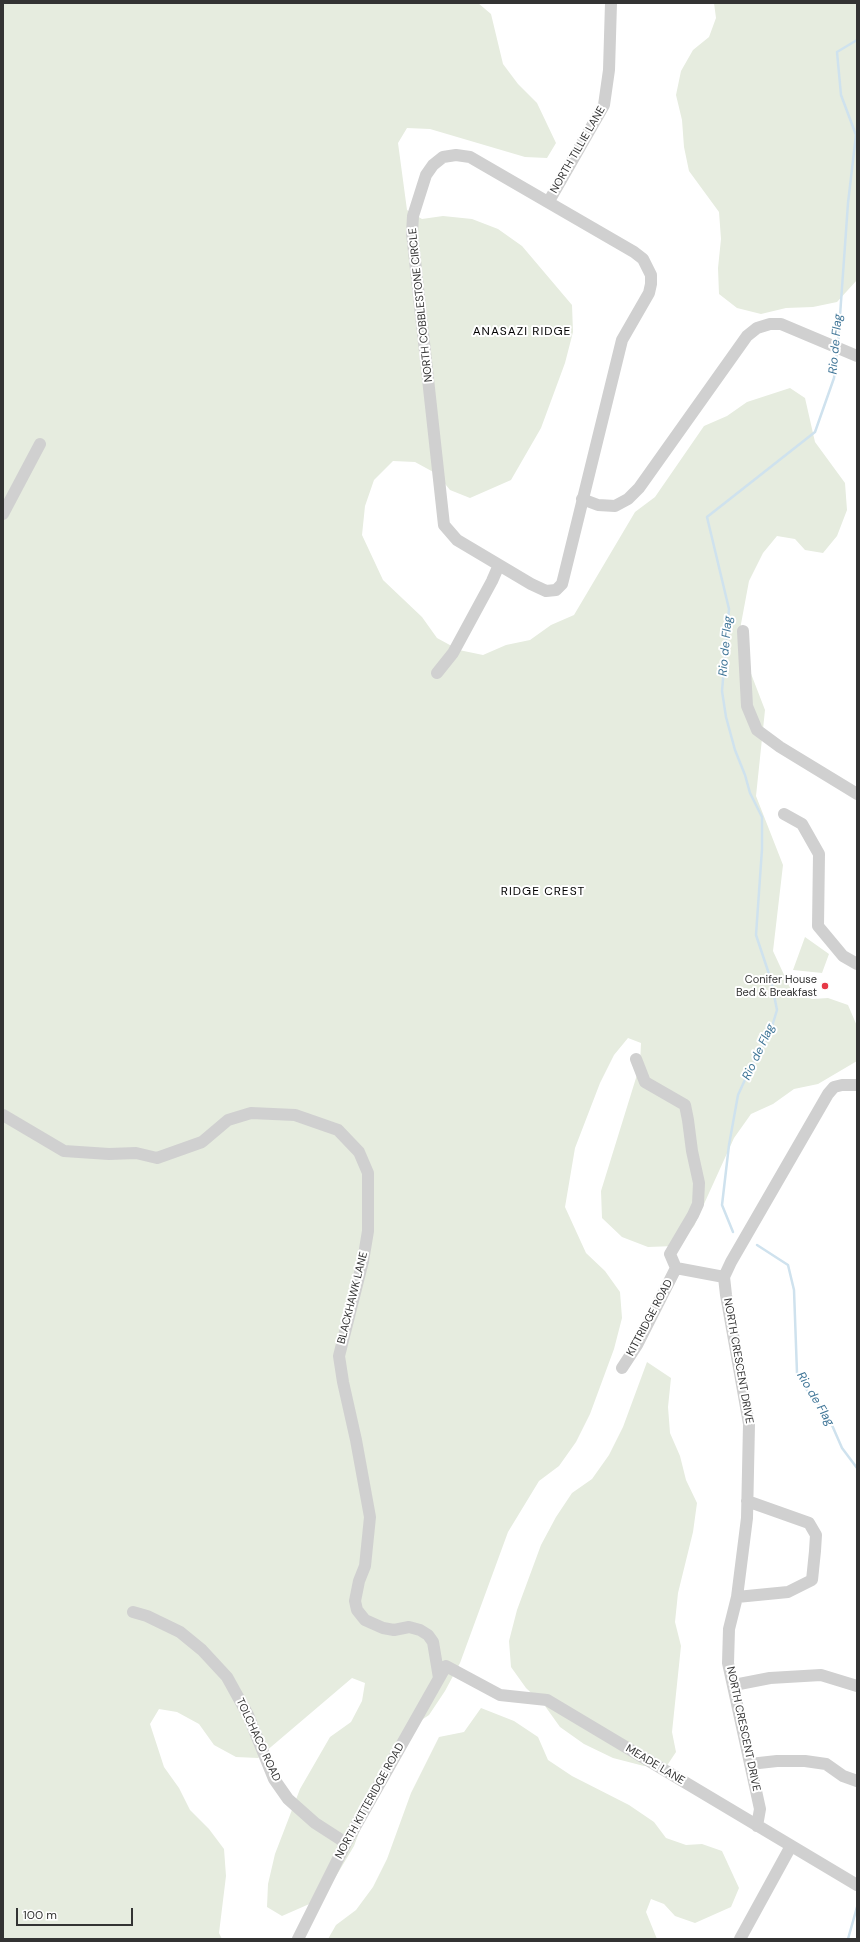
<!DOCTYPE html>
<style>
body{margin:0}
#map{position:relative;width:860px;height:1942px;overflow:hidden;background:#fff;font-family:"DM Sans",sans-serif}
canvas{display:block}
.frame{position:absolute;inset:0;border:4px solid #333;pointer-events:none}
.scale{position:absolute;left:16px;top:1908px;width:117px;height:18px;box-sizing:border-box;border:2px solid #333;border-top:0;padding-left:5px;font-size:12px;line-height:14px;white-space:nowrap;color:#333;-webkit-text-stroke:3px #fff;paint-order:stroke}
</style>
<div id="map">
<canvas width="860" height="1942"></canvas>
<div class="frame"></div>
<div class="scale">100 m</div>
</div>
<script>
const g = document.querySelector('canvas').getContext('2d');
g.lineJoin = 'round';
function fillPath(path, color) { g.fillStyle = color; g.fill(path, 'evenodd'); }
const toPath = rows => new Path2D(rows.map(r => 'M' + r).join(''));
function strokePath(path, color, width, dash) { g.strokeStyle = color; g.lineWidth = width; g.lineCap = dash ? 'butt' : 'round'; g.setLineDash(dash || []); g.stroke(path); }
function drawText(font, color, halo, rows, align = 'center') {
  g.font = font + ' "DM Sans",sans-serif'; g.lineWidth = 4; g.setLineDash([]); g.textBaseline = 'middle'; g.strokeStyle = halo; g.fillStyle = color; for (const [text, x, y, turn = 0] of rows) {
    g.save(); g.translate(x, y); g.rotate((+turn || 0) * Math.PI / 180); g.textAlign = isNaN(turn) ? turn : align; if (halo) g.strokeText(text, 0, 0); g.fillText(text, 0, 0); g.restore();
  }
}
const green = toPath([
 [3,3,478,3,491,14,503,64,518,84,537,103,556,143,547,158,525,157,430,129,407,128,398,143,407,210,422,219,443,216,472,219,498,229,522,246,572,305,573,332,565,363,541,428,511,480,470,498,450,490,437,474,415,462,393,461,374,480,365,506,362,535,383,580,422,617,437,638,459,650,483,655,506,645,530,640,551,625,574,615,635,512,655,497,704,426,727,416,747,402,790,388,805,398,815,442,845,483,847,510,837,536,823,553,805,550,795,539,777,536,763,553,749,581,738,640,765,710,756,796,783,865,773,951,792,992,812,999,828,998,848,1005,857,1026,857,1061,818,1084,794,1089,773,1104,751,1114,734,1138,694,1226,675,1246,648,1247,622,1237,602,1218,601,1191,640,1065,641,1043,628,1038,614,1055,600,1083,575,1148,565,1207,586,1253,605,1271,620,1292,622,1318,614,1349,590,1414,576,1442,559,1466,539,1481,508,1532,460,1663,445,1691,429,1715,408,1729,378,1781,354,1846,323,1898,282,1916,267,1907,268,1884,275,1854,300,1789,330,1737,351,1722,362,1701,365,1683,352,1678,258,1758,236,1757,214,1745,199,1724,177,1712,159,1709,150,1724,164,1767,179,1788,190,1810,209,1829,224,1849,226,1876,219,1933,222,1939,3,1939],
 [714,3,857,3,857,280,837,302,813,307,786,308,761,314,737,308,719,294,718,268,721,239,719,212,689,171,684,147,682,120,676,95,681,71,693,50,709,37,716,18],
 [805,937,829,954,822,973,793,970],
 [647,1362,671,1378,668,1407,670,1433,680,1456,686,1480,697,1503,693,1532,678,1593,675,1622,681,1646,672,1732,676,1752,666,1767,644,1766,613,1758,584,1744,560,1727,545,1706,526,1688,511,1667,509,1641,517,1610,541,1545,556,1517,572,1493,592,1479,609,1455,623,1427],
 [481,1708,514,1721,538,1737,548,1760,572,1776,629,1805,654,1822,666,1838,686,1845,702,1844,722,1851,739,1888,731,1907,695,1923,675,1916,664,1904,651,1899,646,1912,657,1939,328,1939,336,1925,356,1910,373,1887,387,1859,411,1793,439,1737,464,1732]
]);
const stream = toPath([
 [838,344,848,203,856,135,841,95,837,52,857,40],
 [733,1232,722,1205,729,1145,738,1095,749,1071,770,1033,777,1010,771,980,756,935,762,849,762,817,750,793,745,775,735,750,726,717,722,691,729,609,707,517,815,432,834,378,837,351],
 [757,1245,788,1265,794,1290,797,1373,803,1385,828,1416,842,1448,857,1468],
 [848,1939,857,1907]
]);
const minor = toPath([
 [456,155,470,157,634,252,643,259,651,275,651,284,649,293,622,340,564,576,562,584,556,590,546,591,531,584,457,540,444,525,412,233,413,216,426,175,433,165,443,157,456,155],
 [549,201,604,105,609,70,611,3],
 [582,499,598,505,615,506,628,499,639,488,747,336,757,328,770,324,781,324,857,356],
 [3,514,40,444],
 [743,631,747,706,757,730,780,747,857,794],
 [437,673,453,653,492,581,499,565],
 [784,814,802,824,819,854,818,926,843,956,857,964],
 [636,1059,645,1082,685,1105,688,1120,692,1151,699,1183,698,1204,693,1215,670,1254,676,1268,724,1277],
 [3,1115,64,1151,109,1154,136,1153,157,1158,202,1142,228,1120,251,1113,295,1115,338,1130,359,1152,368,1173,368,1231,363,1261,339,1356,343,1382,356,1440,370,1517,365,1566,359,1581,355,1601,357,1610,365,1620,383,1628,394,1630,409,1627,420,1630,428,1635,433,1642,439,1678],
 [622,1368,637,1345,676,1268],
 [737,1597,788,1592,812,1580,815,1551,816,1535,809,1523,747,1501],
 [133,1612,147,1616,180,1632,202,1650,227,1677,248,1715,274,1779,288,1799,315,1823,346,1843],
 [734,1685,770,1678,821,1675,857,1686],
 [750,1764,777,1761,805,1761,826,1764,843,1776,857,1781],
 [757,1826,760,1809,728,1663,729,1629,737,1597,747,1518,749,1424,726,1295,724,1277,731,1262,828,1094,834,1087,842,1085,857,1085],
 [298,1939,346,1843,446,1666,500,1695,547,1700,857,1885],
 [740,1939,791,1846]
]);
const markers = [
 [825,986,4,"#e63946"]
];
const streetNames = [
 ["NORTH TILLIE LANE",578,150,-60],
 ["NORTH COBBLESTONE CIRCLE",421,305,-96],
 ["BLACKHAWK LANE",353,1298,-76],
 ["KITTRIDGE ROAD",650,1318,-62],
 ["NORTH CRESCENT DRIVE",738,1361,80],
 ["NORTH CRESCENT DRIVE",743,1729,78],
 ["TOLCHACO ROAD",258,1740,65],
 ["MEADE LANE",655,1765,31],
 ["NORTH KITTERIDGE ROAD",370,1801,-61]
];
const poiNames = [
 ["Conifer House",817,980],
 ["Bed & Breakfast",817,993]
];
const neighbourhoodNames = [
 ["ANASAZI RIDGE",522,332],
 ["RIDGE CREST",543,892]
];
const waterNames = [
 ["Rio de Flag",836,344,-85],
 ["Rio de Flag",726,646,-85],
 ["Rio de Flag",759,1052,-65],
 ["Rio de Flag",815,1399,59]
];
fillPath(green, '#e6ecdf');
strokePath(stream, '#cfe2ee', 2.5);
strokePath(minor, '#d0d0d0', 12);
for (const [x, y, r, color] of markers) { const dot = new Path2D(); dot.arc(x, y, r, 0, 2 * Math.PI); g.fillStyle = color; g.fill(dot); strokePath(dot, '#fff', 1.5); }
drawText('11px', '#333', '#fff', streetNames);
drawText('11px', '#333', '#fff', poiNames, 'right');
g.letterSpacing = '1px';
drawText('12px', '#000', '#fff', neighbourhoodNames);
g.letterSpacing = '0px';
drawText('italic 12px', '#3f7597', '#fff', waterNames);
</script>
